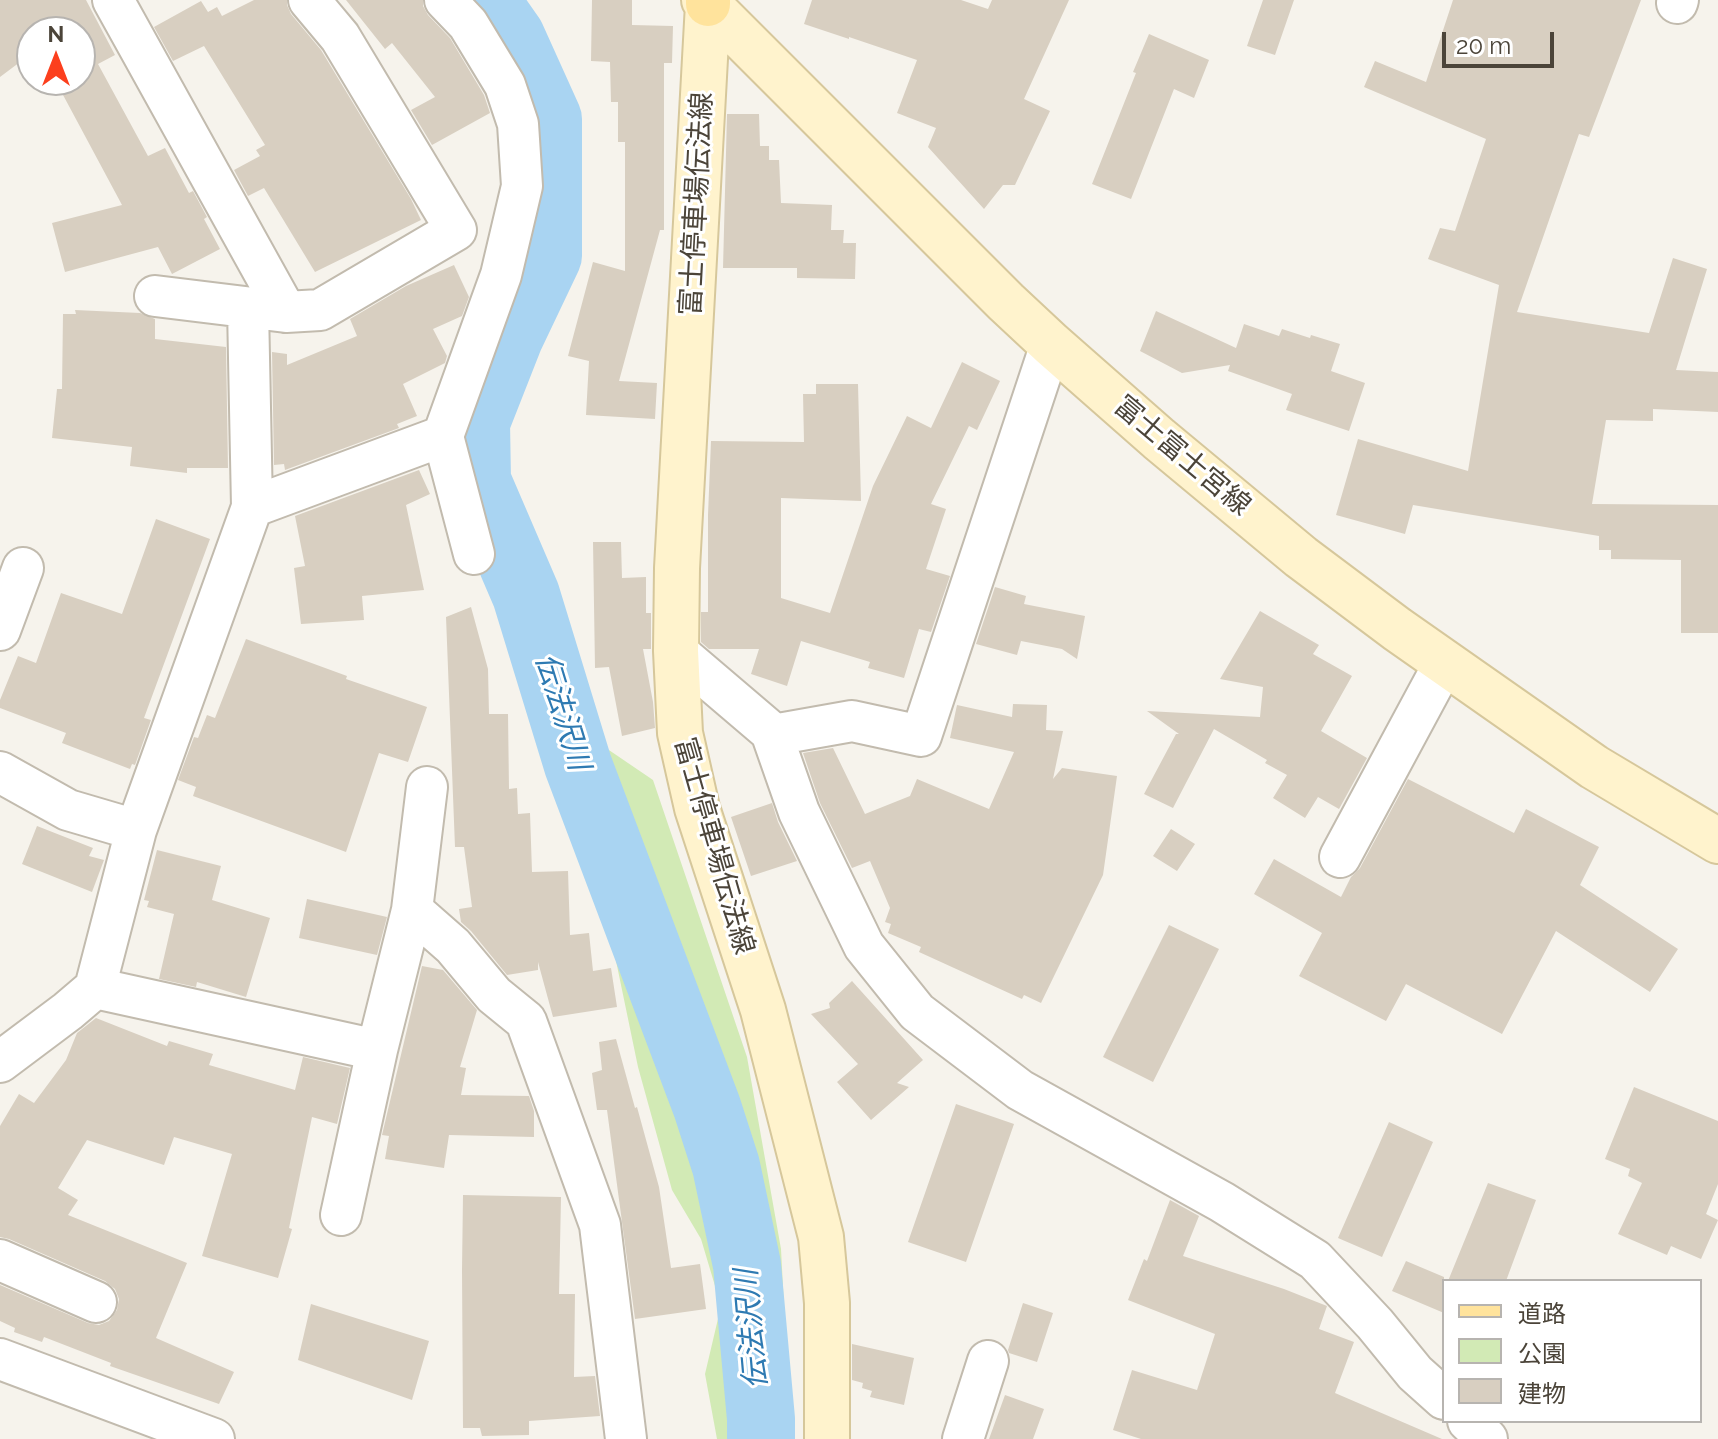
<!DOCTYPE html>
<meta charset="utf-8">
<style>
body{margin:0}
#map{position:relative;width:1718px;height:1439px;overflow:hidden;background:#f6f3ec;font-family:Raleway,"Noto Sans JP",sans-serif}
canvas{display:block}
.legend{position:absolute;left:1442px;top:1279px;width:260px;height:144px;box-sizing:border-box;background:#fff;border:2px solid #b7b4b0;margin:0;padding:10px 14px;list-style:none;font-size:24px;color:#4b4439}
.legend li{display:flex;align-items:center;gap:16px;height:40px}
.legend b{width:40px;border:2px solid #b7b4b0}
.north{position:absolute;left:16px;top:16px;width:80px;height:80px;box-sizing:border-box;background:#fff;border:2px solid #b7b4b0;border-radius:50%;rotate:0deg;font-size:22px;font-weight:700;line-height:32px;text-align:center;color:#4b4439}
.north::after{content:'';display:block;margin:auto;width:28px;height:36px;background:#fc3f1d;clip-path:polygon(50% 0,100% 100%,50% 72%,0 100%)}
.scale{position:absolute;left:1442px;top:32px;width:112px;height:36px;box-sizing:border-box;border:4px solid #4b4439;border-top:0;padding-left:10px;font-size:24px;line-height:28px;white-space:nowrap;color:#4b4439;-webkit-text-stroke:6px #fff;paint-order:stroke}
</style>
<div id="map">
<canvas width="1718" height="1439"></canvas>
<ul class="legend">
<li><b style="height:10px;background:#ffe39c"></b>道路</li>
<li><b style="height:22px;background:#d2eab5"></b>公園</li>
<li><b style="height:22px;background:#d8cfc1"></b>建物</li>
</ul>
<div class="north">N</div>
<div class="scale">20 m</div>
</div>
<script>
const g = document.querySelector('canvas').getContext('2d');
g.lineJoin = 'round';
function fillPath(path, color) { g.fillStyle = color; g.fill(path, 'evenodd'); }
const toPath = rows => new Path2D(rows.map(r => 'M' + r).join(''));
function strokePath(path, color, width, dash) { g.strokeStyle = color; g.lineWidth = width; g.lineCap = dash ? 'butt' : 'round'; g.setLineDash(dash || []); g.stroke(path); }
function drawText(font, color, halo, rows, align = 'center') {
  g.font = font + ' Raleway,"Noto Sans JP",sans-serif'; g.lineWidth = 6; g.setLineDash([]); g.textBaseline = 'middle'; g.strokeStyle = halo; g.fillStyle = color; for (const [text, x, y, turn = 0] of rows) {
    g.save(); g.translate(x, y); g.rotate((+turn || 0) * Math.PI / 180); g.textAlign = isNaN(turn) ? turn : align; if (halo) g.strokeText(text, 0, 0); g.fillText(text, 0, 0); g.restore();
  }
}
const green = toPath([
 [590,719,603,746,653,780,747,1057,781,1249,791,1439,717,1439,705,1374,721,1306,701,1239,672,1190,638,1067,615,956,579,836,540,739]
]);
const river = toPath([
 [485,0,511,37,548,119,548,256,509,338,476,422,477,481,526,595,578,765,707,1107,726,1166,747,1265,761,1419,761,1439]
]);
const building = toPath([
 [0,0,86,0,115,55,98,64,148,156,165,148,189,193,193,191,207,217,204,219,220,249,172,274,158,247,65,272,52,223,122,205,55,80,80,80,80,32,32,32,32,53,0,77],
 [254,0,287,0,287,5,291,14,321,50,411,199,421,220,315,272,264,188,248,196,234,170,260,156,256,150,265,145,204,46,173,61,154,27,201,1,208,12,217,7,222,16],
 [346,0,423,0,423,6,428,15,450,38,484,95,490,113,432,145,411,110,435,97,392,43,385,49],
 [592,0,632,0,632,25,673,26,672,63,664,63,664,230,660,230,619,381,657,383,655,419,586,415,589,361,568,356,593,262,625,271,625,142,618,142,618,102,611,102,610,62,591,61],
 [812,0,961,0,988,9,992,0,1069,0,1024,99,1050,111,1015,185,1003,185,984,209,928,147,936,128,897,113,917,60,849,37,849,39,804,24],
 [1263,0,1294,0,1275,55,1247,46],
 [1453,0,1641,0,1589,137,1579,134,1517,312,1649,333,1673,258,1707,269,1676,370,1718,372,1718,412,1653,409,1653,421,1606,420,1592,504,1718,505,1718,633,1681,633,1681,560,1611,559,1611,550,1599,550,1599,536,1413,505,1405,534,1336,515,1358,439,1468,471,1499,285,1428,259,1440,228,1455,231,1486,139,1364,87,1375,61,1426,82],
 [1149,34,1209,60,1194,98,1174,89,1131,199,1092,184,1136,73,1133,72],
 [727,114,759,114,760,146,769,146,769,160,779,160,781,203,832,205,831,230,844,230,843,243,856,243,855,279,797,278,797,268,723,268],
 [454,265,469,297,462,316,433,329,447,356,445,363,403,384,417,416,397,424,399,428,285,470,284,464,274,465,272,352,287,354,287,365,357,336,350,319,406,286],
 [75,310,140,313,155,319,155,339,226,347,228,468,187,468,187,473,130,466,132,447,52,438,57,389,62,389,63,314,76,314],
 [1156,311,1236,348,1244,324,1279,336,1282,329,1310,338,1311,335,1340,344,1331,371,1365,383,1349,431,1286,410,1292,394,1228,371,1230,365,1182,373,1140,351],
 [962,362,1000,381,977,430,969,426,931,504,946,509,926,569,950,576,931,632,919,629,904,678,868,668,870,662,801,641,787,686,751,674,759,649,709,649,701,642,701,612,708,612,708,515,711,441,804,442,803,394,816,394,816,384,858,384,861,501,781,498,781,598,830,613,873,486,907,416,931,428],
 [419,470,430,494,406,505,424,590,362,596,364,620,301,624,294,568,305,566,295,516],
 [156,519,210,539,144,718,151,720,135,765,132,764,130,769,62,743,66,733,0,708,0,700,18,656,36,663,61,593,122,614],
 [593,542,621,542,622,578,646,577,646,613,651,613,651,649,643,649,653,702,655,728,622,736,609,667,595,668],
 [995,587,1026,596,1024,604,1085,616,1077,659,1062,649,1021,641,1017,655,976,644],
 [471,607,488,669,489,714,508,714,509,789,517,788,518,814,530,813,532,872,568,871,570,935,589,933,593,971,611,968,617,1007,553,1017,538,962,538,970,507,975,471,931,461,922,459,909,472,907,464,847,455,847,446,617],
 [1260,611,1319,645,1313,654,1352,676,1321,731,1367,758,1339,809,1318,797,1305,818,1273,798,1287,775,1265,763,1267,760,1214,729,1173,808,1144,794,1176,734,1179,734,1147,711,1260,717,1263,687,1220,679],
 [246,639,347,676,346,679,427,707,408,762,379,753,346,852,193,796,196,787,178,780,194,737,198,738,207,715,215,718],
 [1013,704,1047,705,1046,730,1063,731,1053,779,1062,768,1117,776,1103,875,1041,1003,1024,995,1022,999,919,952,921,947,888,933,891,924,885,922,890,908,870,861,852,868,820,803,803,753,833,748,865,814,910,796,917,779,989,809,1014,752,950,738,957,705,1012,717],
 [1408,779,1514,833,1526,809,1599,847,1580,885,1678,949,1650,992,1556,931,1502,1034,1406,984,1386,1021,1299,976,1322,933,1254,894,1274,859,1341,897,1351,877,1360,868],
 [772,803,778,822,797,861,751,876,731,817],
 [37,826,93,848,89,856,104,860,92,892,22,864],
 [1171,829,1195,844,1177,871,1153,856],
 [157,850,221,866,212,900,270,918,246,997,197,982,196,987,159,979,174,914,147,907,149,901,144,900],
 [307,899,387,917,377,955,299,938],
 [1169,925,1219,949,1153,1082,1103,1057],
 [422,966,443,970,477,1010,460,1067,466,1068,461,1095,529,1096,534,1111,534,1137,449,1135,444,1168,385,1159,389,1136,382,1135],
 [852,981,923,1060,897,1083,909,1087,871,1120,837,1082,858,1064,811,1014,830,1008,829,1003],
 [96,1018,167,1046,169,1041,213,1054,209,1065,295,1090,303,1057,350,1068,337,1124,312,1117,289,1228,292,1229,278,1278,202,1256,232,1154,174,1137,164,1165,87,1140,58,1188,78,1200,68,1215,187,1263,156,1338,234,1372,219,1404,110,1366,111,1363,44,1337,42,1342,14,1332,15,1328,0,1321,0,1285,88,1323,99,1325,109,1321,117,1310,119,1299,115,1289,105,1281,9,1239,0,1237,0,1126,19,1094,34,1103,66,1060,77,1033],
 [616,1039,635,1108,637,1107,659,1187,671,1268,700,1264,706,1309,635,1319,607,1110,597,1110,592,1073,602,1070,599,1042],
 [1634,1087,1718,1121,1718,1184,1706,1214,1718,1220,1701,1259,1671,1246,1667,1255,1618,1234,1642,1183,1628,1176,1630,1169,1605,1159],
 [956,1104,1014,1124,966,1262,908,1242],
 [1389,1122,1433,1142,1382,1257,1338,1238],
 [1488,1183,1536,1200,1506,1281,1448,1281],
 [463,1195,561,1197,559,1294,575,1294,574,1377,595,1376,600,1416,529,1421,529,1435,482,1436,480,1428,463,1428,462,1270],
 [1170,1200,1199,1216,1183,1256,1284,1289,1327,1306,1319,1329,1354,1342,1335,1393,1442,1439,1141,1439,1113,1430,1132,1370,1197,1390,1215,1334,1128,1300,1144,1259,1147,1261],
 [1406,1261,1444,1277,1444,1313,1392,1291],
 [1023,1303,1053,1313,1037,1362,1009,1353,1008,1350],
 [311,1304,429,1341,412,1400,298,1360],
 [852,1344,914,1358,904,1405,870,1397,872,1391,862,1388,863,1383,852,1380],
 [1005,1395,1044,1409,1033,1439,989,1439]
]);
const minor = toPath([
 [113,0,286,312],
 [445,0,468,24,505,85,518,124,522,186,501,275,443,436,474,554],
 [1677,3,1678,0],
 [155,296,286,312,320,310,456,230,340,37,309,0],
 [252,507,443,436],
 [0,630,23,568],
 [676,651,771,732,799,812,864,946,917,1012,1020,1090,1222,1202,1315,1260,1375,1324,1415,1373,1444,1399],
 [773,735,852,721,921,736,1051,344],
 [0,772,68,810,136,830],
 [1340,857,1445,662],
 [412,910,453,946,494,995,526,1021,600,1225,626,1439],
 [95,988,377,1050,412,910,427,787],
 [0,1062,68,1011,95,988,136,830,252,507,248,308],
 [341,1215,377,1050],
 [0,1260,96,1302],
 [0,1359,214,1439],
 [1468,1421,1487,1439],
 [963,1439,988,1361]
]);
const secondary = toPath([
 [704,0,1006,302,1051,344,1159,439,1301,557,1397,629,1594,767,1718,841],
 [708,4,677,568,676,651,680,733,697,808,763,1010,821,1237,827,1303,827,1439]
]);
const primary = toPath([
 [708,4,708,0]
]);
const streetNames = [
 ["富士停車場伝法線",697,204,-87],
 ["富士富士宮線",1182,456,40],
 ["富士停車場伝法線",714,846,74]
];
const waterNames = [
 ["伝法沢川",562,712,73],
 ["伝法沢川",752,1329,-95]
];
fillPath(green, '#d2eab5');
strokePath(river, '#a9d4f2', 68);
fillPath(building, '#d8cfc1');
strokePath(minor, '#c2bbae', 44);
strokePath(secondary, '#d6c79b', 48);
strokePath(primary, '#e6c16a', 48);
strokePath(minor, '#fff', 40);
strokePath(secondary, '#fff3cd', 44);
strokePath(primary, '#ffe39c', 44);
drawText('28px', '#4b4439', '#fff', streetNames);
drawText('italic 30px', '#2e7ab2', '#fff', waterNames);
</script>
